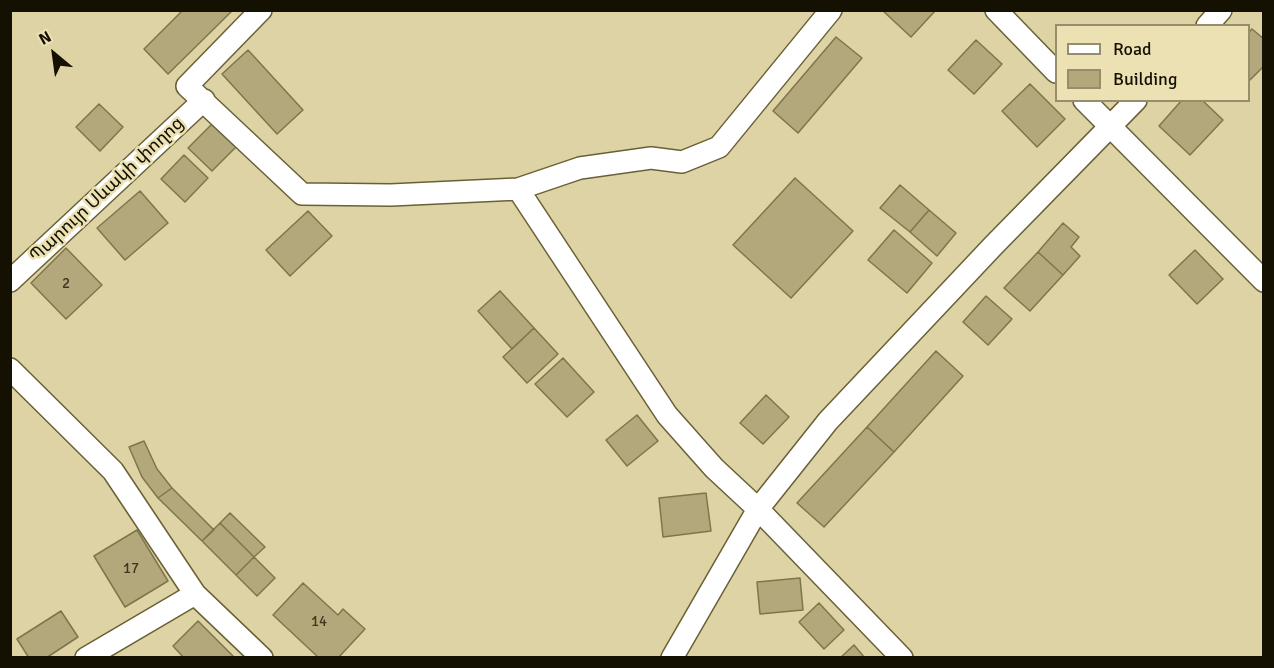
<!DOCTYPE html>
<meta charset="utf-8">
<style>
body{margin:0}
#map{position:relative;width:1274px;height:668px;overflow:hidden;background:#ded3a5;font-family:Signika,sans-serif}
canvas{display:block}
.frame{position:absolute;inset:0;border:12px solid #141002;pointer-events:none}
.legend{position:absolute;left:1055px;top:24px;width:195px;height:78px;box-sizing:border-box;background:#ebe1b2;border:2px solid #958d6c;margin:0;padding:8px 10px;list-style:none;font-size:18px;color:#141002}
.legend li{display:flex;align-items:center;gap:12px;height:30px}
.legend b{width:30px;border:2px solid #958d6c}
.north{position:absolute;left:24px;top:24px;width:60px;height:60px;-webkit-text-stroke:4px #ebe1b2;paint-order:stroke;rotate:331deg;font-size:16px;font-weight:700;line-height:24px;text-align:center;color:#141002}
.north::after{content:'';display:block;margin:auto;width:21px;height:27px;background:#141002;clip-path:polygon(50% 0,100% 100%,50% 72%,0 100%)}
</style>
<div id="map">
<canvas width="1274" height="668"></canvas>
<div class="frame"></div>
<ul class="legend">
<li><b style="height:8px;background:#fff"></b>Road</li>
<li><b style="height:16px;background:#b3a87c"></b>Building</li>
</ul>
<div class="north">N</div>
</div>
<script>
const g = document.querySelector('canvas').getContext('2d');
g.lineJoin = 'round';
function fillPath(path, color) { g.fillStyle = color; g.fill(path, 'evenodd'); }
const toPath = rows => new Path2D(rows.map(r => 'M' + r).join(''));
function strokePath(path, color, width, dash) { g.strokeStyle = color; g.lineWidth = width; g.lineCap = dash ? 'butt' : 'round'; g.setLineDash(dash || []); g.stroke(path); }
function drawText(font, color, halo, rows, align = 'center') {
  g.font = font + ' Signika,"Noto Sans Armenian",sans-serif'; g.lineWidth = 5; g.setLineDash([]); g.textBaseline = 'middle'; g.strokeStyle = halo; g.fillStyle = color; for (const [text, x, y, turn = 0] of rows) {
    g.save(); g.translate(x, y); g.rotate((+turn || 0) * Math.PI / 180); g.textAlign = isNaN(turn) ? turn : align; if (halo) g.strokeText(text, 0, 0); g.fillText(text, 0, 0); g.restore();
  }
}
const building = toPath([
 [183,10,232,11,168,74,144,49,183,10],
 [882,10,936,10,911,37,882,10],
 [1252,29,1264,39,1264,66,1248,82,1248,33,1252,29],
 [836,37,862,58,798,133,773,111,836,37],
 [976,40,1002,64,974,94,948,70,976,40],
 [248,50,303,110,277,134,222,74,248,50],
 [1030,84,1065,119,1037,147,1002,111,1030,84],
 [1182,100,1202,100,1223,120,1190,155,1159,126,1182,100],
 [99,104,123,127,100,151,76,127,99,104],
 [212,124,236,147,212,171,188,148,212,124],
 [184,155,208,178,185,202,161,179,184,155],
 [795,178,853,231,791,298,733,245,795,178],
 [900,185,929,210,910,232,880,208,900,185],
 [140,191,168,223,125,260,97,228,140,191],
 [929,210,956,233,937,256,910,232,929,210],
 [308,211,332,236,290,276,266,250,308,211],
 [1063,223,1079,237,1071,247,1080,256,1063,275,1038,252,1063,223],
 [894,230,932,263,907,293,868,260,894,230],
 [66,248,102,285,66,319,31,283,66,248],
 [1195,250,1223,279,1197,304,1169,275,1195,250],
 [1038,252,1063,275,1030,311,1004,288,1038,252],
 [500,291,534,328,512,349,478,311,500,291],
 [986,296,1012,319,988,345,963,322,986,296],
 [534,328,558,354,527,383,503,357,534,328],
 [936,351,963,376,894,452,867,427,936,351],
 [563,358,594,392,567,417,535,384,563,358],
 [766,395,789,417,763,444,740,423,766,395],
 [637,415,658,441,627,466,606,440,637,415],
 [867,427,894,452,824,527,797,503,867,427],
 [144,441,157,469,172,488,158,498,142,477,129,447,144,441],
 [172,488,214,530,202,541,158,498,172,488],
 [706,493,711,531,663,537,659,498,706,493],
 [230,513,265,547,254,557,220,523,230,513],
 [220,523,254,557,236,575,202,541,220,523],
 [137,530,168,581,125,607,94,556,137,530],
 [254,557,275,578,257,596,236,575,254,557],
 [800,578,803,610,760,614,757,582,800,578],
 [303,583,338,615,343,609,365,629,338,658,319,658,273,615,303,583],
 [819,603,844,630,824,649,799,622,819,603],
 [61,611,78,637,46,658,29,658,17,639,61,611],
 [198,621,233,656,231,658,184,658,173,646,198,621],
 [854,645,865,658,840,658,854,645]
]);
const street = toPath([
 [261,10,187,86,302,194,391,195,518,189,580,168,651,158,682,162,719,147,831,10],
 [996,10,1056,72],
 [1207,26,1221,10],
 [1084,100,1264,281],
 [518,189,667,415,714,468,758,509,902,658],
 [10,281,204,100],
 [10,369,113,471,195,594,262,658],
 [86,658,195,594],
 [672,658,758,509,828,421,993,246,1136,100]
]);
const numberNames = [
 ["2",66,284],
 ["17",131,569],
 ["14",319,622]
];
const streetNames = [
 ["Պարույր Սևակի փողոց",107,190,-43]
];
fillPath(building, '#b3a87c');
strokePath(building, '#7f754a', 1.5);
strokePath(street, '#6a6036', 24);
strokePath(street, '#fff', 21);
drawText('15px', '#3c3620', null, numberNames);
drawText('18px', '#141002', '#ebe1b2', streetNames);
</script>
